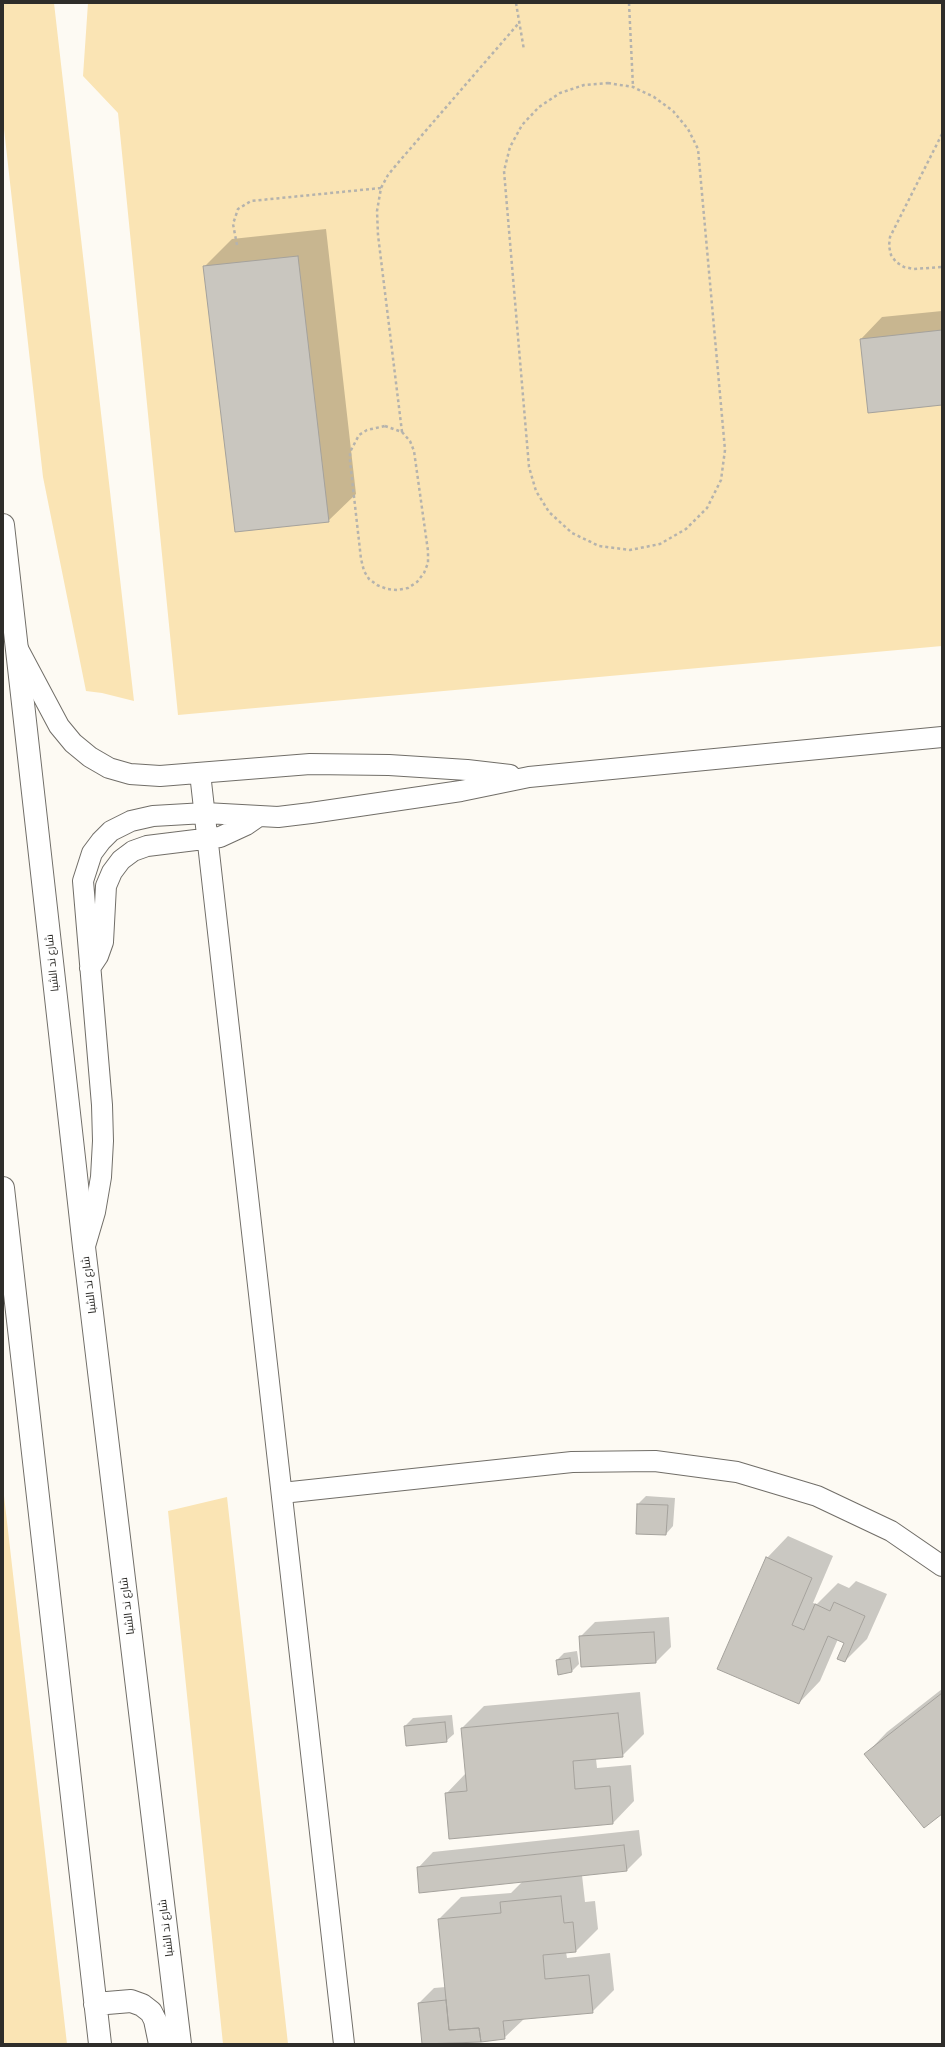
<!DOCTYPE html>
<meta charset="utf-8">
<style>
body{margin:0}
#map{position:relative;width:945px;height:2047px;overflow:hidden;background:#fdfaf3;font-family:"Golos Text",sans-serif}
canvas{display:block}
.frame{position:absolute;inset:0;border:4px solid #2e2d2a;pointer-events:none}
</style>
<div id="map">
<canvas width="945" height="2047"></canvas>
<div class="frame"></div>
</div>
<script>
const g = document.querySelector('canvas').getContext('2d');
g.lineJoin = 'round';
function fillPath(path, color) { g.fillStyle = color; g.fill(path, 'evenodd'); }
const toPath = rows => new Path2D(rows.map(r => 'M' + r).join(''));
function strokePath(path, color, width, dash) { g.strokeStyle = color; g.lineWidth = width; g.lineCap = dash ? 'butt' : 'round'; g.setLineDash(dash || []); g.stroke(path); }
function drawText(font, color, halo, rows, align = 'center') {
  g.font = font + ' "Golos Text",Cairo,sans-serif'; g.lineWidth = 3.5; g.setLineDash([]); g.textBaseline = 'middle'; g.strokeStyle = halo; g.fillStyle = color; for (const [text, x, y, turn = 0] of rows) {
    g.save(); g.translate(x, y); g.rotate((+turn || 0) * Math.PI / 180); g.textAlign = isNaN(turn) ? turn : align; if (halo) g.strokeText(text, 0, 0); g.fillText(text, 0, 0); g.restore();
  }
}
const green = toPath([
 [3,3,54,3,134,701,102,693,86,691,43,477,3,120],
 [88,3,942,3,942,646,178,715,118,113,83,76],
 [3,1487,67,2044,3,2044],
 [227,1497,288,2044,223,2044,168,1511]
]);
const shadow = toPath([
 [326,229,356,494,328,521,204,267,232,239],
 [942,311,942,404,861,339,882,317],
 [646,1496,675,1498,673,1526,666,1534,637,1533,638,1504],
 [788,1536,833,1556,813,1603,817,1604,838,1583,849,1588,856,1581,887,1594,867,1639,845,1661,845,1642,838,1639,820,1681,799,1703,767,1558],
 [669,1617,671,1647,656,1662,580,1637,595,1622],
 [577,1651,579,1664,572,1671,557,1660,564,1653],
 [942,1689,942,1812,866,1754,887,1732],
 [640,1692,644,1734,622,1756,596,1759,597,1768,631,1765,634,1801,613,1823,446,1794,466,1773,462,1728,484,1706],
 [452,1715,454,1734,446,1741,405,1726,413,1718],
 [639,1830,642,1855,627,1870,582,1875,585,1902,595,1901,598,1929,576,1951,566,1952,567,1958,610,1953,614,1990,592,2012,525,2018,504,2038,444,2044,423,2044,419,2003,434,1988,446,1987,439,1919,461,1897,511,1893,523,1881,418,1868,433,1852]
]);
const building = toPath([
 [298,256,329,522,235,532,203,266,298,256],
 [942,330,942,405,868,413,860,339,942,330],
 [637,1504,668,1505,666,1535,636,1534,637,1504],
 [766,1557,812,1578,792,1625,804,1630,815,1604,830,1611,834,1602,865,1616,845,1662,837,1659,844,1643,828,1636,799,1704,717,1669,766,1557],
 [654,1632,656,1663,581,1667,579,1636,654,1632],
 [570,1658,572,1672,558,1675,556,1660,570,1658],
 [942,1693,942,1814,924,1828,864,1754,942,1693],
 [618,1713,623,1757,573,1761,575,1789,610,1786,613,1824,449,1839,445,1793,467,1791,461,1728,618,1713],
 [445,1722,447,1742,406,1746,404,1726,445,1722],
 [624,1845,627,1871,419,1893,417,1867,624,1845],
 [561,1896,564,1923,573,1922,576,1952,543,1955,545,1979,589,1975,593,2013,503,2021,505,2039,481,2042,479,2028,449,2030,438,1919,501,1913,500,1902,561,1896],
 [446,2000,449,2030,479,2028,481,2042,422,2044,418,2003,446,2000]
]);
const path = toPath([
 [516,3,524,50],
 [629,3,633,87],
 [608,83,633,87,654,97,673,111,688,129,698,149,725,450,721,480,707,508,686,529,660,544,630,550,599,546,572,533,549,512,536,491,529,467,504,171,510,147,522,125,539,107,560,93,584,85,608,83],
 [942,134,890,237,889,246,891,255,896,262,904,267,914,269,942,267],
 [237,245,233,224,238,209,251,201,381,188],
 [385,426,402,432,410,441,414,451,428,551,428,563,424,573,417,582,408,588,397,590,387,589,377,585,369,579,364,571,361,559,350,461,350,452,359,435,367,430,385,426],
 [402,432,378,235,377,211,381,188,388,175,397,164,518,24]
]);
const service = toPath([
 [18,649,59,726,73,743,90,757,109,768,130,774,160,776,310,764,389,765,467,770,510,775],
 [200,773,344,2044],
 [90,968,98,956,103,942,106,886,112,872,121,860,133,851,147,846,220,837,246,825,259,816],
 [85,1246,95,1212,101,1177,103,1141,102,1105,83,881,92,853,101,841,111,831,131,821,153,816,205,813,278,817,311,813,461,791,529,777,942,737],
 [282,1493,572,1462,655,1461,737,1472,817,1496,891,1531,942,1566]
]);
const secondary = toPath([
 [3,525,84,1247,180,2044],
 [3,1188,100,2044],
 [95,2004,131,2001,142,2005,151,2012,155,2020,160,2044]
]);
const streetNames = [
 ["شارع ند الشبا",52,963,-96],
 ["شارع ند الشبا",89,1285,-97],
 ["شارع ند الشبا",127,1606,-97],
 ["شارع ند الشبا",166,1928,-97]
];
fillPath(green, '#fae4b4');
fillPath(shadow, '#0003');
fillPath(building, '#c9c6bf');
strokePath(building, '#a5a29c', 1);
strokePath(service, '#716e68', 22);
strokePath(secondary, '#716e68', 24);
strokePath(path, '#b5b3ad', 2.5, [3, 3]);
strokePath(service, '#fff', 20);
strokePath(secondary, '#fff', 22);
drawText('11px', '#2e2d2a', '#fff', streetNames);
</script>
